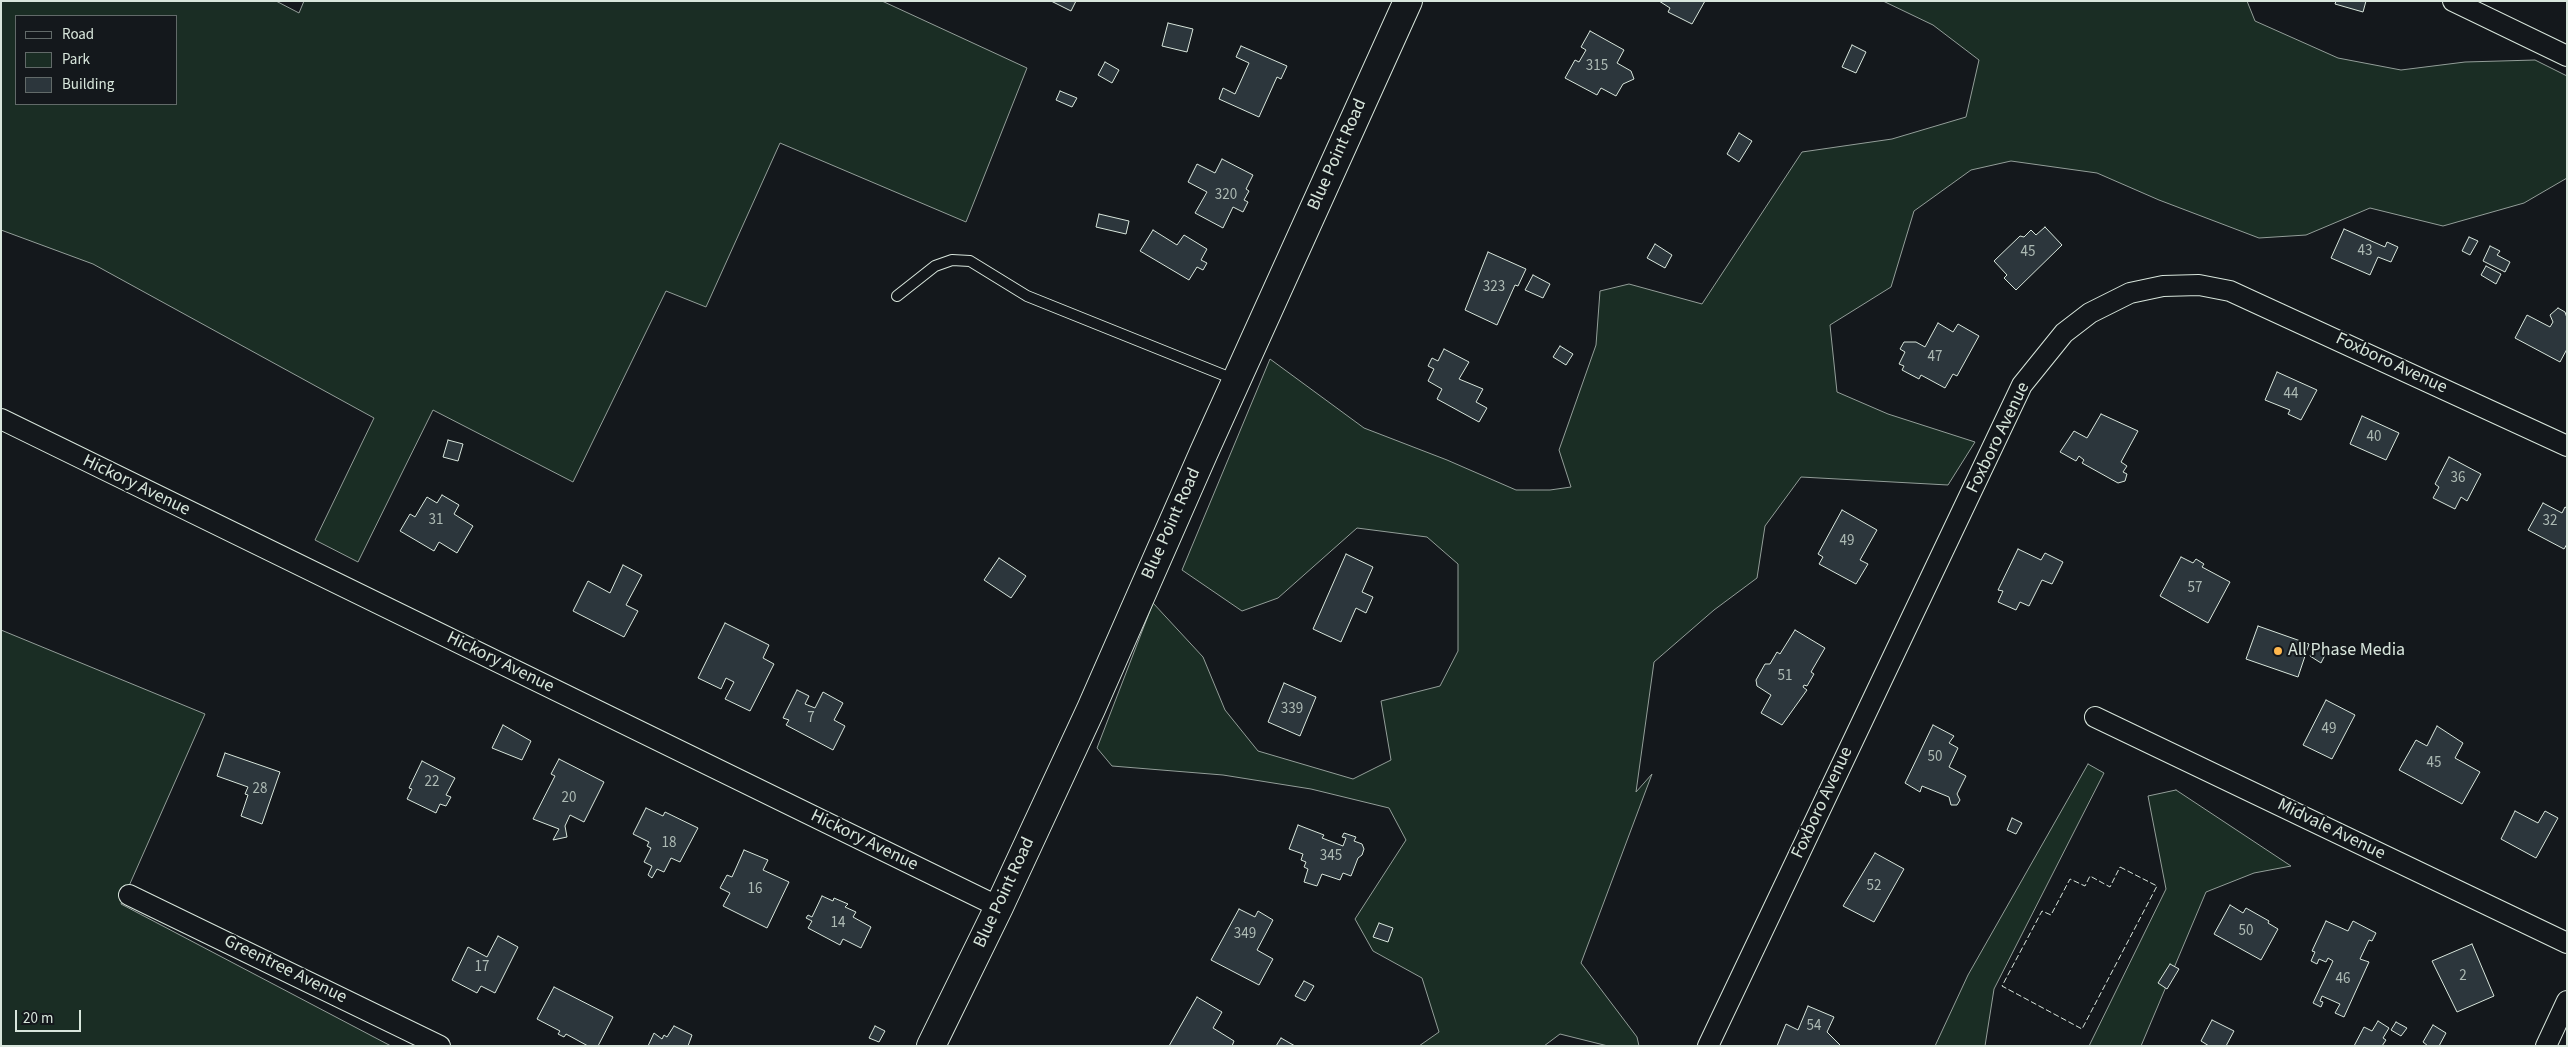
<!DOCTYPE html>
<style>
body{margin:0}
#map{position:relative;width:2568px;height:1047px;overflow:hidden;background:#14181c;font-family:"Source Sans 3",sans-serif}
canvas{display:block}
.frame{position:absolute;inset:0;border:2px solid #d8e6dc;pointer-events:none}
.legend{position:absolute;left:15px;top:15px;width:162px;height:90px;box-sizing:border-box;background:#14181c;border:1px solid #626a69;margin:0;padding:6px 9px;list-style:none;font-size:15px;color:#d8e6dc}
.legend li{display:flex;align-items:center;gap:10px;height:25px}
.legend b{width:25px;border:1px solid #626a69}
.scale{position:absolute;left:15px;top:1010px;width:66px;height:22px;box-sizing:border-box;border:2px solid #d8e6dc;border-top:0;padding-left:6px;font-size:15px;line-height:18px;white-space:nowrap;color:#d8e6dc;-webkit-text-stroke:4px #14181c;paint-order:stroke}
</style>
<div id="map">
<canvas width="2568" height="1047"></canvas>
<div class="frame"></div>
<ul class="legend">
<li><b style="height:6px;background:#14181c"></b>Road</li>
<li><b style="height:14px;background:#1a2d24"></b>Park</li>
<li><b style="height:14px;background:#2c363c"></b>Building</li>
</ul>
<div class="scale">20 m</div>
</div>
<script>
const g = document.querySelector('canvas').getContext('2d');
g.lineJoin = 'round';
function fillPath(path, color) { g.fillStyle = color; g.fill(path, 'evenodd'); }
const toPath = rows => new Path2D(rows.map(r => 'M' + r).join(''));
function strokePath(path, color, width, dash) { g.strokeStyle = color; g.lineWidth = width; g.lineCap = dash ? 'butt' : 'round'; g.setLineDash(dash || []); g.stroke(path); }
function drawText(font, color, halo, rows, align = 'center') {
  g.font = font + ' "Source Sans 3",sans-serif'; g.lineWidth = 4; g.setLineDash([]); g.textBaseline = 'middle'; g.strokeStyle = halo; g.fillStyle = color; for (const [text, x, y, turn = 0] of rows) {
    g.save(); g.translate(x, y); g.rotate((+turn || 0) * Math.PI / 180); g.textAlign = isNaN(turn) ? turn : align; if (halo) g.strokeText(text, 0, 0); g.fillText(text, 0, 0); g.restore();
  }
}
const green = toPath([
 [1,1,276,1,299,13,304,1,882,1,1027,68,966,222,780,143,706,307,666,291,573,482,433,410,358,562,315,540,374,418,93,264,1,230,1,1],
 [16,16,176,16,176,104,16,104,16,16],
 [1883,1,2247,1,2255,21,2338,58,2401,70,2465,62,2535,60,2567,76,2567,178,2524,203,2443,226,2370,208,2306,235,2259,238,2159,200,2097,173,2011,161,1971,170,1914,211,1891,287,1830,325,1837,392,1888,414,1975,442,1948,485,1801,477,1765,526,1757,578,1714,610,1654,662,1636,792,1652,774,1581,963,1637,1037,1639,1046,1608,1046,1560,1034,1544,1046,1419,1046,1439,1032,1422,978,1373,951,1355,919,1406,840,1389,808,1311,789,1223,775,1112,766,1097,748,1153,603,1203,657,1225,710,1258,751,1353,779,1391,760,1381,701,1440,686,1458,651,1458,564,1427,537,1357,528,1278,598,1242,611,1182,570,1270,359,1364,428,1447,460,1516,490,1550,490,1571,487,1559,450,1596,345,1600,291,1629,284,1702,304,1802,152,1892,139,1966,117,1979,60,1933,25,1883,1],
 [1,630,205,714,121,904,391,1046,1,1046,1,630],
 [2088,764,2104,773,1994,989,1985,1046,1935,1046,1968,975,2088,764],
 [2176,790,2291,866,2254,873,2206,892,2141,1046,2089,1046,2166,889,2148,796,2176,790]
]);
const building = toPath([
 [1051,1,1076,1,1071,11,1051,1],
 [1659,1,1705,1,1692,24,1668,12,1670,8,1659,1],
 [2336,1,2366,1,2363,12,2335,4,2336,1],
 [1168,23,1193,29,1187,52,1162,46,1168,23],
 [1590,31,1624,50,1617,63,1631,71,1634,79,1623,84,1616,96,1601,88,1597,95,1565,78,1575,60,1579,62,1586,50,1581,47,1590,31],
 [1852,45,1866,52,1856,73,1842,67,1852,45],
 [1241,46,1287,66,1281,79,1277,77,1259,117,1219,99,1223,88,1235,94,1249,63,1236,57,1241,46],
 [1105,62,1119,70,1112,83,1098,75,1105,62],
 [1060,91,1077,98,1072,107,1056,100,1060,91],
 [1739,133,1752,141,1739,162,1727,154,1739,133],
 [1222,159,1253,175,1246,189,1249,191,1244,200,1248,202,1243,212,1233,207,1223,228,1195,213,1207,192,1188,182,1197,164,1215,173,1222,159],
 [1099,214,1129,221,1126,234,1096,227,1099,214],
 [2045,227,2062,245,2016,290,2004,278,2007,275,1994,261,2020,236,2024,237,2031,230,2036,235,2045,227],
 [2344,229,2385,247,2387,242,2398,247,2391,262,2378,257,2370,275,2331,258,2344,229],
 [1153,230,1177,245,1184,235,1207,249,1201,260,1207,263,1203,270,1197,267,1189,280,1140,251,1153,230],
 [2469,237,2478,241,2470,255,2462,251,2469,237],
 [1655,244,1672,255,1665,268,1647,258,1655,244],
 [2490,246,2500,251,2497,255,2510,262,2505,272,2483,261,2490,246],
 [1488,252,1526,269,1518,286,1515,285,1497,325,1465,310,1488,252],
 [2486,266,2501,274,2496,284,2481,275,2486,266],
 [1533,275,1550,284,1543,298,1525,290,1533,275],
 [2558,308,2565,312,2567,318,2567,349,2560,362,2515,338,2527,315,2550,327,2553,322,2550,315,2558,308],
 [1938,323,1953,332,1958,324,1979,336,1957,376,1953,374,1945,388,1921,375,1919,379,1902,370,1904,366,1899,364,1905,352,1900,349,1904,342,1916,342,1925,347,1938,323],
 [1560,346,1573,354,1566,365,1553,357,1560,346],
 [1444,349,1469,362,1459,379,1483,389,1476,402,1487,408,1479,422,1437,399,1442,389,1428,381,1434,369,1428,366,1432,358,1438,361,1444,349],
 [2277,372,2317,390,2301,420,2288,414,2290,410,2265,400,2277,372],
 [2101,414,2138,431,2121,462,2127,466,2123,472,2127,474,2125,481,2118,483,2082,463,2084,460,2079,456,2076,461,2060,452,2074,431,2087,438,2101,414],
 [2362,416,2399,433,2386,460,2350,444,2362,416],
 [448,440,463,444,458,461,443,457,448,440],
 [2449,457,2481,474,2467,501,2461,497,2455,509,2433,498,2439,487,2435,484,2449,457],
 [442,495,459,505,454,514,473,526,457,553,439,542,434,551,400,531,410,514,415,517,427,497,437,503,442,495],
 [2543,503,2562,513,2565,507,2567,508,2567,544,2564,549,2528,530,2543,503],
 [1842,510,1877,530,1860,560,1868,564,1856,584,1819,564,1823,557,1818,554,1842,510],
 [2018,549,2041,560,2045,553,2063,562,2052,584,2042,580,2029,606,2020,602,2016,610,1998,602,2003,591,1998,590,2018,549],
 [1346,554,1373,567,1362,592,1373,597,1366,613,1356,608,1341,642,1313,629,1346,554],
 [2181,557,2193,563,2196,559,2204,564,2202,567,2230,582,2208,623,2160,596,2181,557],
 [999,558,1026,576,1011,598,984,580,999,558],
 [623,565,642,575,626,605,638,611,624,637,573,611,588,581,610,593,623,565],
 [725,623,769,645,763,658,774,664,750,711,725,699,734,682,726,678,721,689,698,678,725,623],
 [2258,626,2309,644,2298,677,2246,659,2258,626],
 [1795,630,1825,648,1811,672,1814,674,1807,686,1804,685,1803,687,1807,690,1782,725,1761,713,1771,695,1757,686,1756,680,1765,664,1770,664,1777,652,1780,654,1795,630],
 [2316,645,2327,651,2321,663,2310,656,2316,645],
 [1284,683,1316,697,1300,736,1268,722,1284,683],
 [797,690,809,696,805,704,815,708,823,692,843,703,834,720,845,726,833,750,786,725,789,720,783,718,797,690],
 [2326,700,2355,715,2332,759,2303,745,2326,700],
 [503,725,531,741,522,760,492,748,503,725],
 [1933,725,1954,736,1949,743,1958,748,1949,767,1966,776,1957,794,1960,800,1957,805,1951,805,1949,797,1922,786,1920,792,1905,783,1933,725],
 [2437,726,2463,743,2455,758,2480,772,2462,804,2399,770,2416,740,2427,746,2437,726],
 [225,753,280,772,262,824,241,816,248,795,245,794,248,787,217,776,225,753],
 [559,759,604,782,584,822,570,815,565,826,567,837,553,840,559,829,533,819,555,776,551,774,559,759],
 [422,761,455,778,446,795,451,797,446,806,440,804,436,813,407,799,412,789,409,788,422,761],
 [646,808,663,816,665,812,698,828,680,862,671,858,664,872,657,869,652,878,648,875,652,866,644,862,651,848,647,846,649,842,633,834,646,808],
 [2515,811,2538,823,2545,811,2558,818,2536,858,2501,839,2515,811],
 [2012,818,2022,823,2016,834,2007,830,2012,818],
 [1298,825,1324,835,1322,838,1343,846,1346,838,1342,837,1344,833,1356,837,1354,841,1362,844,1364,849,1362,855,1358,858,1351,876,1343,873,1340,880,1322,874,1317,886,1304,882,1308,869,1304,867,1306,862,1301,860,1303,854,1289,849,1298,825],
 [744,850,768,860,763,870,789,882,767,928,723,906,730,893,720,888,727,875,732,877,744,850],
 [1875,853,1904,869,1874,922,1843,906,1875,853],
 [822,896,833,901,834,898,848,904,845,907,856,912,853,917,871,927,861,948,843,939,840,945,808,928,812,921,806,918,808,915,812,917,822,896],
 [2230,905,2243,913,2246,908,2269,921,2268,923,2278,929,2261,960,2214,934,2230,905],
 [1239,909,1255,917,1258,911,1273,920,1257,950,1273,959,1259,985,1211,960,1239,909],
 [2326,921,2348,931,2353,921,2376,933,2372,941,2369,940,2360,959,2369,962,2344,1017,2335,1013,2340,1004,2322,996,2320,1001,2323,1002,2321,1007,2313,1003,2333,961,2328,958,2326,962,2319,959,2317,964,2311,961,2315,952,2312,951,2326,921],
 [1379,923,1393,928,1388,942,1373,937,1379,923],
 [498,936,518,947,495,993,481,986,477,993,452,980,468,947,487,957,498,936],
 [2472,944,2494,996,2457,1012,2432,961,2472,944],
 [2170,964,2179,969,2167,989,2158,983,2170,964],
 [1304,981,1314,986,1305,1001,1295,996,1304,981],
 [554,987,613,1017,598,1046,588,1046,566,1034,564,1037,558,1034,560,1031,537,1019,554,987],
 [1197,997,1222,1012,1213,1028,1234,1041,1232,1046,1169,1046,1197,997],
 [1808,1006,1834,1017,1827,1032,1841,1046,1777,1046,1786,1024,1798,1030,1808,1006],
 [2212,1020,2234,1031,2226,1046,2209,1046,2201,1041,2212,1020],
 [2378,1021,2389,1028,2383,1038,2386,1040,2382,1046,2354,1046,2364,1027,2372,1031,2378,1021],
 [2396,1022,2407,1028,2401,1036,2391,1030,2396,1022],
 [2433,1025,2446,1033,2439,1046,2428,1046,2423,1042,2433,1025],
 [674,1026,692,1035,688,1046,648,1046,654,1033,662,1039,664,1035,667,1037,674,1026],
 [875,1026,885,1031,879,1042,869,1038,875,1026],
 [1281,1038,1295,1046,1276,1046,1281,1038]
]);
const lane = toPath([
 [897,296,935,266,952,260,970,261,1027,296,1236,380]
]);
const street = toPath([
 [2453,1,2567,56],
 [1,419,999,907],
 [2095,717,2567,943],
 [129,895,440,1046],
 [1708,1046,2022,385,2064,333,2090,313,2130,293,2163,286,2199,285,2230,291,2567,446],
 [2546,1046,2567,1001]
]);
const secondary = toPath([
 [931,1046,999,907,1091,709,1204,452,1408,1]
]);
const fence = toPath([
 [2120,867,2157,886,2082,1029,2002,986,2042,911,2051,915,2070,879,2085,886,2090,876,2110,887,2120,867]
]);
const markers = [
 [2278,651,5,"#ffb74d"]
];
const numberNames = [
 ["315",1597,67],
 ["320",1226,196],
 ["43",2365,252],
 ["45",2028,253],
 ["323",1494,288],
 ["47",1935,358],
 ["44",2291,395],
 ["40",2374,438],
 ["36",2458,479],
 ["31",436,521],
 ["32",2550,522],
 ["49",1847,542],
 ["57",2195,589],
 ["51",1785,677],
 ["339",1292,710],
 ["7",811,719],
 ["49",2329,730],
 ["50",1935,758],
 ["45",2434,764],
 ["22",432,783],
 ["28",260,790],
 ["20",569,799],
 ["18",669,844],
 ["345",1331,857],
 ["52",1874,887],
 ["16",755,890],
 ["14",838,924],
 ["50",2246,932],
 ["349",1245,935],
 ["17",482,968],
 ["2",2463,977],
 ["46",2343,980],
 ["54",1814,1027]
];
const streetNames = [
 ["Blue Point Road",1338,155,-66],
 ["Foxboro Avenue",2391,364,25],
 ["Foxboro Avenue",1999,438,-64],
 ["Hickory Avenue",136,486,26],
 ["Blue Point Road",1172,524,-66],
 ["Hickory Avenue",500,663,26],
 ["Foxboro Avenue",1823,803,-65],
 ["Midvale Avenue",2331,830,26],
 ["Hickory Avenue",864,841,26],
 ["Blue Point Road",1005,893,-65],
 ["Greentree Avenue",285,970,26]
];
const poiNames = [
 ["All Phase Media",2288,651]
];
fillPath(green, '#1a2d24');
strokePath(green, '#939e99', 1);
fillPath(building, '#2c363c');
strokePath(building, '#d8e6dc', 1);
strokePath(lane, '#d8e6dc', 12);
strokePath(street, '#d8e6dc', 22);
strokePath(secondary, '#d8e6dc', 30);
strokePath(lane, '#14181c', 10);
strokePath(street, '#14181c', 20);
strokePath(secondary, '#14181c', 28);
strokePath(fence, '#d8e6dc', 1, [6, 2.5]);
for (const [x, y, r, color] of markers) { const dot = new Path2D(); dot.arc(x, y, r, 0, 2 * Math.PI); g.fillStyle = color; g.fill(dot); strokePath(dot, '#14181c', 2); }
drawText('15px', '#adbab4', null, numberNames);
drawText('18px', '#d8e6dc', '#14181c', streetNames);
drawText('18px', '#d8e6dc', '#14181c', poiNames, 'left');
</script>
